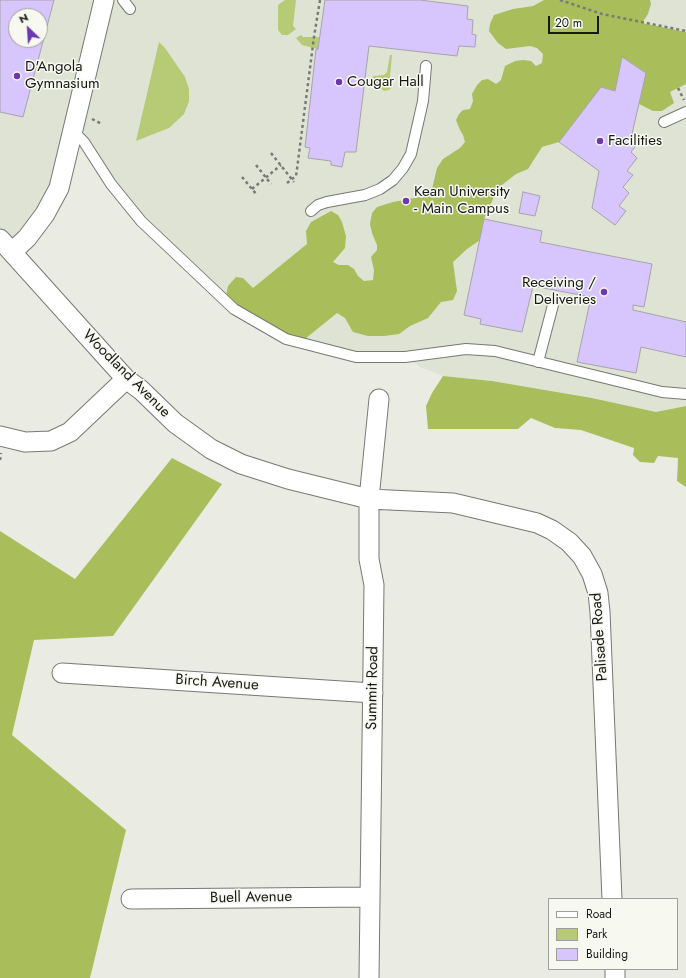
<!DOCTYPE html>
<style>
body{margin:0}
#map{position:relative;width:686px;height:978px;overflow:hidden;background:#eaece4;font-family:Jost,sans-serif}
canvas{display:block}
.legend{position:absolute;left:548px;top:898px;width:130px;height:72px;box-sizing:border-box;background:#f7f9f1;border:1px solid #9e9f99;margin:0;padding:5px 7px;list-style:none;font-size:12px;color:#181916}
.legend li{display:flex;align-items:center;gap:8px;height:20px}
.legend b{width:20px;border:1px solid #9e9f99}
.north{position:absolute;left:8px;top:8px;width:40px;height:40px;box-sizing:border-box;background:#f7f9f1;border:1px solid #9e9f99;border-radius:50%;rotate:335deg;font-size:11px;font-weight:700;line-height:16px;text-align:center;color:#181916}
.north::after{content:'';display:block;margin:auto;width:14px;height:18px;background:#6b38af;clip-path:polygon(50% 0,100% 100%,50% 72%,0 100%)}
.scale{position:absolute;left:548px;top:16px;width:51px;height:18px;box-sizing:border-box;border:2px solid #181916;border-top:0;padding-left:5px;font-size:12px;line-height:14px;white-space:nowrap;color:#181916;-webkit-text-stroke:3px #f7f9f1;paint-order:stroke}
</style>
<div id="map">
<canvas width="686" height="978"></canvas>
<ul class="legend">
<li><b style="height:5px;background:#fff"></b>Road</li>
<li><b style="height:11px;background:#b7ca76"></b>Park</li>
<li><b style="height:11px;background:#d7c6fd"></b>Building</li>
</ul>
<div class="north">N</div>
<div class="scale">20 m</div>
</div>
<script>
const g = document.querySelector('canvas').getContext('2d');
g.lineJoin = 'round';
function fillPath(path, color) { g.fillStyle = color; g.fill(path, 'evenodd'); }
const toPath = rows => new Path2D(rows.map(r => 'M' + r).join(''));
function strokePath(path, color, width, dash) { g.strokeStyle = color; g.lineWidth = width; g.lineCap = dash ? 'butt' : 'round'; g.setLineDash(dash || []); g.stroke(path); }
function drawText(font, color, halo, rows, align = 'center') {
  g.font = font + ' Jost,sans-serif'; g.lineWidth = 3; g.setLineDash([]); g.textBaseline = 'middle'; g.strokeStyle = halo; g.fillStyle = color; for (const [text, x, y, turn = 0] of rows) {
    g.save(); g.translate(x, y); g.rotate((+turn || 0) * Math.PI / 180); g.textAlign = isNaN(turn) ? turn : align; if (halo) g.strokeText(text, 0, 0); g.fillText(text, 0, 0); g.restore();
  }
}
const built = toPath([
 [0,0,686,0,686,406,656,412,592,398,492,381,443,376,422,368,405,357,356,357,286,339,234,309,141,221,73,131,59,188,27,238,0,239],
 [16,16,40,16,40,40,16,40]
]);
const green = toPath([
 [285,0,296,0,293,26,296,29,288,35,282,35,278,30,278,5],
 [301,35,303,37,320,37,318,49,302,45,296,38],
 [159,42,165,48,185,77,189,89,189,101,184,114,169,128,136,141],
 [390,55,392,55,389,87,392,87,389,90,384,91,380,88,378,84,364,84,365,80,369,80,374,76,384,75,387,72]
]);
const forest = toPath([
 [544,0,650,0,651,4,648,14,642,23,686,32,686,84,670,92,674,103,662,111,653,111,639,104,646,73,622,57,615,91,601,87,559,142,542,147,528,169,516,174,498,188,484,219,480,240,467,249,453,262,457,291,453,300,441,302,428,318,410,326,399,334,384,336,368,336,353,332,345,318,337,313,300,343,225,300,228,286,236,277,243,278,253,288,307,244,306,231,311,222,331,211,338,215,342,222,346,236,345,248,333,262,339,265,348,265,354,269,358,276,364,281,373,280,374,270,371,257,377,250,377,245,372,233,370,224,372,213,377,207,393,202,420,197,432,189,437,168,443,159,460,148,465,142,463,135,460,130,456,120,459,114,463,110,470,109,473,101,472,94,477,85,482,80,488,79,496,84,501,80,505,66,515,61,523,60,531,61,536,66,542,63,543,54,537,48,530,46,506,49,498,43,489,31,490,24,494,15,513,9,533,6],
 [443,376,492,381,592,398,656,412,686,406,686,487,677,481,678,458,658,456,654,463,640,462,633,455,634,448,581,430,555,428,531,418,518,429,428,429,426,406,432,393],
 [172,458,222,484,113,636,34,640,12,735,126,830,90,978,0,978,0,531,75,579]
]);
const building = toPath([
 [0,0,54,0,23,117,0,112,0,0],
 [16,16,40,16,40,40,16,40,16,16],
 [325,0,420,0,468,6,467,19,473,20,472,34,476,35,475,47,459,46,457,56,369,46,356,152,345,152,342,167,331,165,331,161,308,158,310,148,305,147,316,49,318,49,325,0],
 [622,57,646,73,632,134,641,139,631,152,637,158,627,171,633,175,623,187,629,193,619,206,626,211,615,225,592,208,599,171,559,142,601,87,615,91,622,57],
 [523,192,540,196,535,216,519,213,523,192],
 [484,219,542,231,540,242,652,264,644,307,633,305,633,310,686,322,686,357,641,347,636,373,577,362,591,297,533,286,522,332,480,324,481,319,464,315,484,219]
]);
const path = toPath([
 [560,0,602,14,686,31],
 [678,88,684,100],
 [92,119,102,124],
 [271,153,294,182],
 [256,165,271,184],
 [242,177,257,195],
 [287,183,296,176,297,169,314,37,320,0],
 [252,189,281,165],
 [0,460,1,453]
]);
const service = toPath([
 [123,0,130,9],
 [664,122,686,112],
 [73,131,84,142,111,184,141,221,234,309,286,339,356,357,405,357,466,349,495,351,662,392,686,394],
 [311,211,318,205,327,202,365,195,380,189,393,180,403,168,411,154,423,101,426,66],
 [538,362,553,305]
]);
const minor = toPath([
 [0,239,126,379,141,390,175,423,211,449,241,464,288,479,369,499,453,503,537,523,552,530,569,542,582,556,592,574,598,593,600,612,612,899],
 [12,252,27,238,45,214,59,188,104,0],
 [0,436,25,442,51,441,70,432,126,379],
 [62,673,373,693],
 [131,899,370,897],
 [615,969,615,978],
 [369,978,374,585,369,559,369,499,379,399]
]);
const markers = [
 [17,76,4,"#6b38af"],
 [339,82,4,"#6b38af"],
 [600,141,4,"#6b38af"],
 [406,201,4,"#6b38af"],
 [604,292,4,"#6b38af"]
];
const poiNames = [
 ["D'Angola",25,67],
 ["Gymnasium",25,84],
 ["Cougar Hall",347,82],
 ["Facilities",608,141],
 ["Kean University",414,192],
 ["- Main Campus",414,209],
 ["Receiving /",596,283,"right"],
 ["Deliveries",596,300,"right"]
];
const streetNames = [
 ["Woodland Avenue",126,374,45],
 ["Palisade Road",600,637,-94],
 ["Birch Avenue",217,683,4],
 ["Summit Road",373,688,-89],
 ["Buell Avenue",251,898,-1]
];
fillPath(built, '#dfe3d4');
fillPath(green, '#b7ca76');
fillPath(forest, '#a9be5b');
fillPath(building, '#d7c6fd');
strokePath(building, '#a6a4ab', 1);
strokePath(service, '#777972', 12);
strokePath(minor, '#777972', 21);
strokePath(path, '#797a75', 2.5, [3, 3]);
strokePath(service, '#fff', 10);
strokePath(minor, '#fff', 19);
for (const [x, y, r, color] of markers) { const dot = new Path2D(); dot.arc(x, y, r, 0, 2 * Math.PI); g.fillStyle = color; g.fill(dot); strokePath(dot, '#f7f9f1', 1.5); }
drawText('15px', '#181916', '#f7f9f1', poiNames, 'left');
drawText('15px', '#181916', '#f7f9f1', streetNames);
</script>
